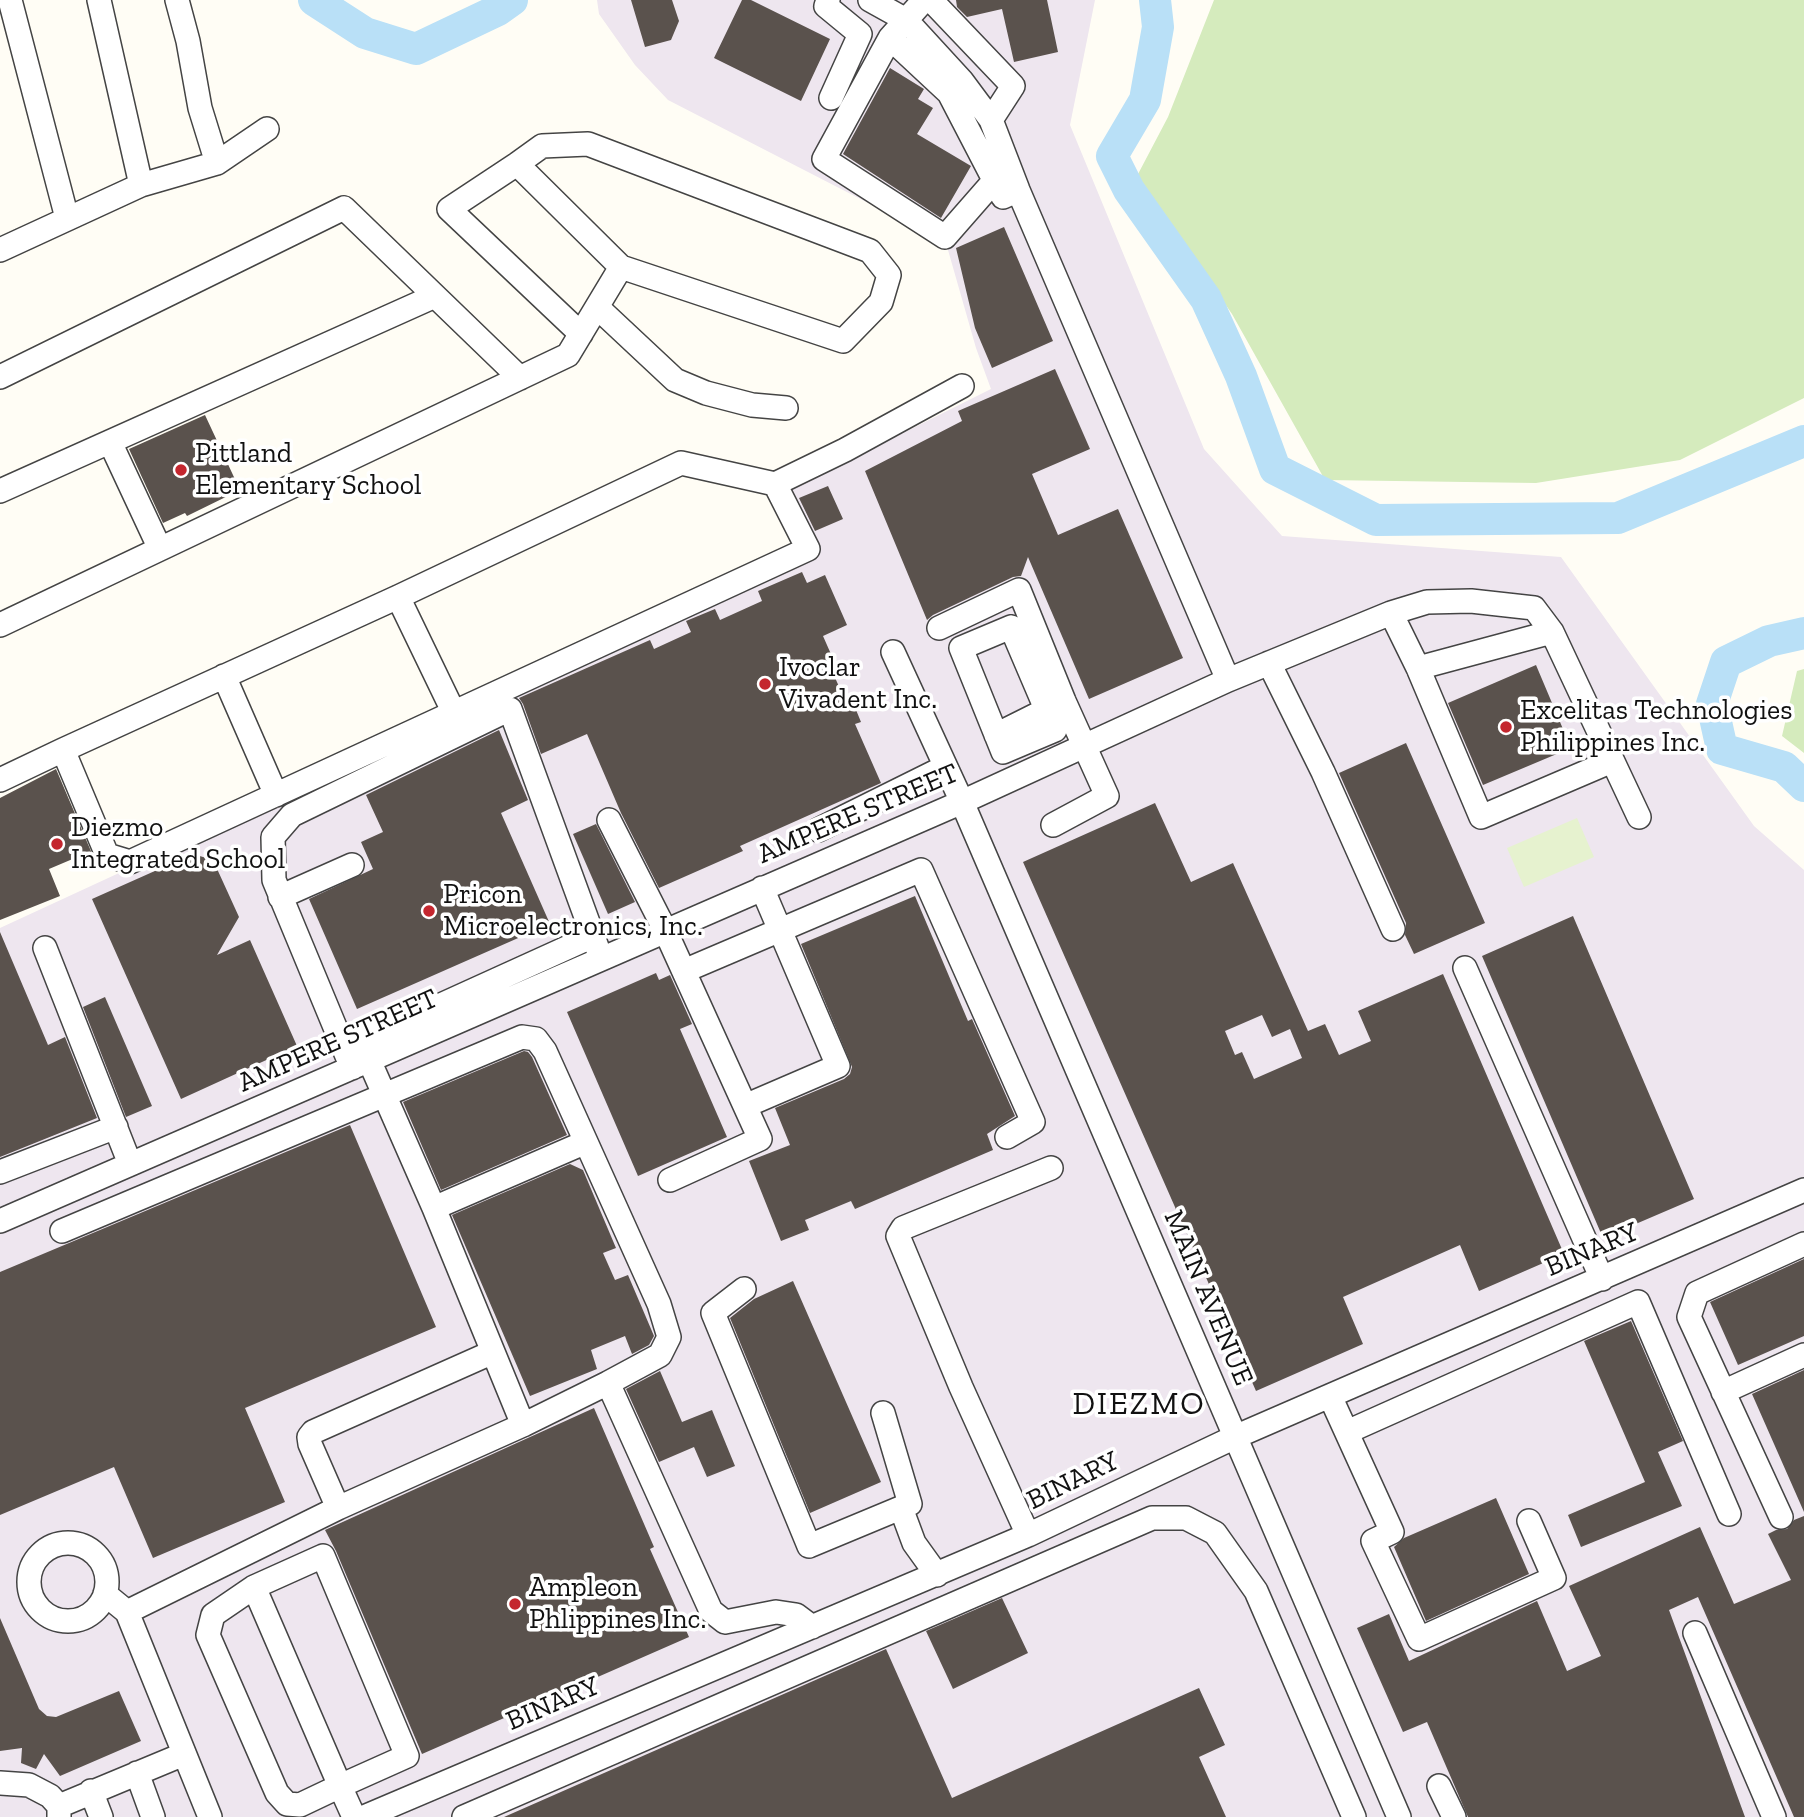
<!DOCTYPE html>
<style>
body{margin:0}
canvas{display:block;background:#fffdf5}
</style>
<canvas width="1804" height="1817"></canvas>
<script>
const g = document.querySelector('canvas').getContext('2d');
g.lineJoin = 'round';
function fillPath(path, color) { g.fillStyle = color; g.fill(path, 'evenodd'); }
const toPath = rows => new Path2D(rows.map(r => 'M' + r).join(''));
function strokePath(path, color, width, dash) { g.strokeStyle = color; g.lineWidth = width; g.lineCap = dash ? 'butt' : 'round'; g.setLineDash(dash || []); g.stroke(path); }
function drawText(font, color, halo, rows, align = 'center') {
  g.font = font + ' "Zilla Slab",serif'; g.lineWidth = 7; g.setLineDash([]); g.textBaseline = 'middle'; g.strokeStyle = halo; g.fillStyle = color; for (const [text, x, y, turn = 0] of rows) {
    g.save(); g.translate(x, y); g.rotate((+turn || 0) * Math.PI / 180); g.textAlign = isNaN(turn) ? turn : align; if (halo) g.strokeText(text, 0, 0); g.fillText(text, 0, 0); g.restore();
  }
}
const industrial = toPath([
 [597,0,1095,0,1070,125,1204,449,1282,536,1561,557,1754,826,1804,870,1804,1817,0,1817,0,928,818,550,791,489,991,389,976,348,946,243,668,100,635,65,599,14]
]);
const green = toPath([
 [1214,0,1804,0,1804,398,1680,460,1536,483,1325,480,1232,314,1137,176,1168,117],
 [1804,669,1804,753,1782,736,1797,671]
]);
const pitch = toPath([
 [1577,818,1594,857,1524,887,1507,848]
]);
const river = toPath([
 [314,0,365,33,416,49,498,10,512,0],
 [1155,0,1158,27,1145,100,1112,156,1129,190,1206,299,1241,376,1275,469,1376,520,1618,518,1804,441],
 [1804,633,1769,641,1726,662,1712,704,1722,749,1784,767,1804,786]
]);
const building = toPath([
 [631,0,672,0,679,21,671,40,645,47],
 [742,0,751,0,830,39,801,101,714,58],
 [956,0,1047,0,1058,52,1014,62,1002,9,967,17,957,7],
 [890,68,924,89,918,99,933,108,917,134,971,166,941,218,843,154],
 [1004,227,1053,341,992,368,975,328,956,248],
 [1055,369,1090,449,1032,474,1058,535,1118,509,1183,658,1089,699,1028,557,1021,576,1013,577,933,615,927,620,865,471,962,421,958,411],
 [205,415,240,490,187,516,185,513,163,523,129,449],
 [828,486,843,519,815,531,799,498],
 [802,572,807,583,825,575,847,625,823,636,834,661,829,664,848,707,854,705,861,722,855,724,881,783,740,846,743,851,659,888,621,813,587,734,541,754,523,704,519,698,650,640,654,649,691,632,686,621,715,609,720,620,762,601,758,591],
 [1536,665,1571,748,1483,785,1448,703],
 [499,730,528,800,501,813,550,924,357,1009,309,899,373,869,361,842,383,832,366,795],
 [1406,743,1485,923,1414,954,1405,935,1406,923,1339,773],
 [56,769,96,863,80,869,75,858,49,869,60,896,0,920,0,798],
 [1155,803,1191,882,1233,863,1308,1031,1325,1024,1339,1055,1371,1041,1358,1011,1443,974,1564,1254,1479,1291,1460,1245,1343,1297,1363,1344,1256,1391,1023,862],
 [1262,1015,1272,1037,1290,1029,1302,1058,1254,1079,1242,1052,1235,1055,1225,1031],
 [596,824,635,902,608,914,573,834],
 [193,854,213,860,239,917,217,955,250,940,297,1046,181,1099,92,899],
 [915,896,968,1021,972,1019,1015,1116,987,1134,993,1150,855,1209,851,1201,805,1220,809,1230,781,1241,749,1161,790,1145,775,1108,844,1079,850,1074,852,1067,801,944],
 [1573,916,1694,1199,1603,1238,1482,956],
 [0,932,48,1045,65,1037,97,1118,0,1157],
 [656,973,659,980,670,975,692,1024,680,1029,727,1137,638,1176,567,1012],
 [105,997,152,1106,126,1117,83,1007],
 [524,1051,528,1052,532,1057,567,1135,441,1190,403,1102],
 [350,1125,436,1327,245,1408,285,1502,153,1558,114,1467,0,1515,0,1272],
 [570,1164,583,1170,616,1248,603,1253,615,1280,628,1275,654,1336,649,1345,632,1354,625,1336,591,1350,597,1369,530,1396,452,1215],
 [1804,1259,1804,1336,1738,1365,1710,1302],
 [793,1281,881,1482,810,1513,730,1318,754,1299],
 [1631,1321,1683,1441,1658,1452,1682,1506,1581,1547,1568,1515,1645,1482,1584,1341],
 [1804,1370,1804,1512,1752,1394],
 [660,1371,682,1422,712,1410,735,1466,707,1477,694,1447,659,1462,626,1389],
 [594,1408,654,1547,650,1549,689,1637,422,1754,336,1551,325,1530],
 [1496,1498,1529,1574,1426,1621,1394,1547,1404,1538],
 [1804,1516,1804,1817,1794,1817,1698,1597,1669,1610,1745,1817,1468,1817,1427,1722,1403,1732,1357,1628,1389,1614,1409,1661,1537,1601,1567,1671,1601,1656,1569,1586,1700,1527,1734,1604,1791,1580,1768,1534,1776,1530,1787,1529,1794,1520],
 [1002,1598,1028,1653,953,1689,926,1631],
 [0,1618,39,1709,47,1716,56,1717,119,1691,141,1741,60,1776,44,1754,36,1769,21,1763,22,1748,0,1751],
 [886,1649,952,1798,1199,1688,1225,1745,1199,1757,1226,1817,504,1817]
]);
const minor = toPath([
 [10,0,67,218],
 [99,0,141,185],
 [177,0,188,41,200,108,217,163],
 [828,0,826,6,860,34,831,98],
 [870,0,906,20,962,81,991,120,1018,190,1228,680],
 [924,0,890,38,824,159,945,237,994,181],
 [931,0,1013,86,991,120],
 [890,38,949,93,1003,197,1018,190],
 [517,164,621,267,843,341,881,302,889,275,870,251,588,144,542,146,517,164,449,209,581,334],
 [0,250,141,185,217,163,267,129],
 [597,307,675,380,706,393,752,405,786,408],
 [0,377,344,208,520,378],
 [110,442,160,549],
 [775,484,845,450,962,386],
 [0,491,435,296],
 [398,597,454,713],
 [1391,613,1418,668,1481,817,1612,761],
 [0,625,568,355,621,267],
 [1011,627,1055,730,1003,752,961,648,1011,627],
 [939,628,1019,590,1064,701,1107,796,1053,825],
 [893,652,962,802,1399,1817],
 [1269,663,1323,772,1393,929],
 [1418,668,1552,632],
 [224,676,276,795],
 [996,735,1058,704],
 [0,780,63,750,398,597,681,463,775,484,808,549,130,862,107,855,63,750],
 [609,820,665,930,760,1139,670,1180],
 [818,830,945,767],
 [280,897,352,865],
 [45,948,130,1164],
 [1465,968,1602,1279],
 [684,971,921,870,1033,1122,1007,1137],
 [344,1049,593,936],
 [369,1060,434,1208,523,1425],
 [352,1068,274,880,273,837,292,815,510,709,601,958],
 [745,1106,838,1066,762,888],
 [0,1172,116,1127],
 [434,1208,586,1142],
 [0,1221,962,802,1228,680,1391,613,1427,602,1471,601,1534,608,1552,632,1639,817],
 [62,1231,522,1037,536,1039,545,1051,659,1304,669,1337,660,1355,608,1383,523,1425,338,1508,127,1612],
 [744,1289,713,1313,809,1546,910,1504,883,1413],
 [608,1383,711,1611,725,1622,776,1612,796,1615,812,1627],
 [1723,1392,1804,1355],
 [1330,1396,1392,1532,1373,1541,1419,1639,1554,1578,1529,1521],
 [1347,1432,1638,1302,1729,1514],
 [338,1508,310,1444,309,1437,313,1432,493,1352],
 [901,1508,914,1543,937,1575],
 [1781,1517,1689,1317,1697,1293,1804,1244],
 [1028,1535,961,1387,898,1236,903,1228,1051,1168],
 '29 1582a39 39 0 1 1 78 0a39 39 0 1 1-78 0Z',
 [254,1587,213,1615,208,1635,277,1793,287,1804,300,1805,340,1786,407,1756,323,1556,254,1587,340,1786,349,1806,354,1817],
 [105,1594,127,1612,210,1817],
 [1695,1633,1774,1817],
 [137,1773,153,1817],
 [0,1783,29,1785,50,1796,59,1806,59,1817],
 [1439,1786,1454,1817],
 [91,1791,101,1817],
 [59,1806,184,1754],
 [364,1817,1028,1535,1235,1437,1804,1190],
 [464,1817,1152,1518,1186,1518,1215,1533,1256,1591,1354,1817]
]);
const markers = [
 [181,470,7,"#c4262e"],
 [765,684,7,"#c4262e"],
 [1506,727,7,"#c4262e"],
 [57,844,7,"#c4262e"],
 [429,911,7,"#c4262e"],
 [515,1604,7,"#c4262e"]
];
const poiNames = [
 ["Pittland",195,454],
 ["Elementary School",195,486],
 ["Ivoclar",779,668],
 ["Vivadent Inc.",779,700],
 ["Excelitas Technologies",1520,711],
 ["Philippines Inc.",1520,743],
 ["Diezmo",71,828],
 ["Integrated School",71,860],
 ["Pricon",443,895],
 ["Microelectronics, Inc.",443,927],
 ["Ampleon",529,1588],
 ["Phlippines Inc.",529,1620]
];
const streetNames = [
 ["AMPERE STREET",858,814,-23],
 ["AMPERE STREET",338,1041,-24],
 ["BINARY",1592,1250,-23],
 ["MAIN AVENUE",1208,1298,67],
 ["BINARY",1073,1481,-26],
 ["BINARY",553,1704,-23]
];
const quarterNames = [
 ["DIEZMO",1139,1405]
];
fillPath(industrial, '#eee6ef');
fillPath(green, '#d5ebbd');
fillPath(pitch, '#e6f2cf');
strokePath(river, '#b9e0f7', 32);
fillPath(building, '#5a524d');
strokePath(minor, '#444', 26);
strokePath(minor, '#fff', 23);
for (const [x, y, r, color] of markers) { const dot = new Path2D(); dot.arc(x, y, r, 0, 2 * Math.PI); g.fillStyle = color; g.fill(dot); strokePath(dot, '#fff', 2.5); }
drawText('28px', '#111', '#fff', poiNames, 'left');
drawText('28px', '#111', '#fff', streetNames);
g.letterSpacing = '2px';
drawText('32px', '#111', '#fff', quarterNames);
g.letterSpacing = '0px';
</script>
